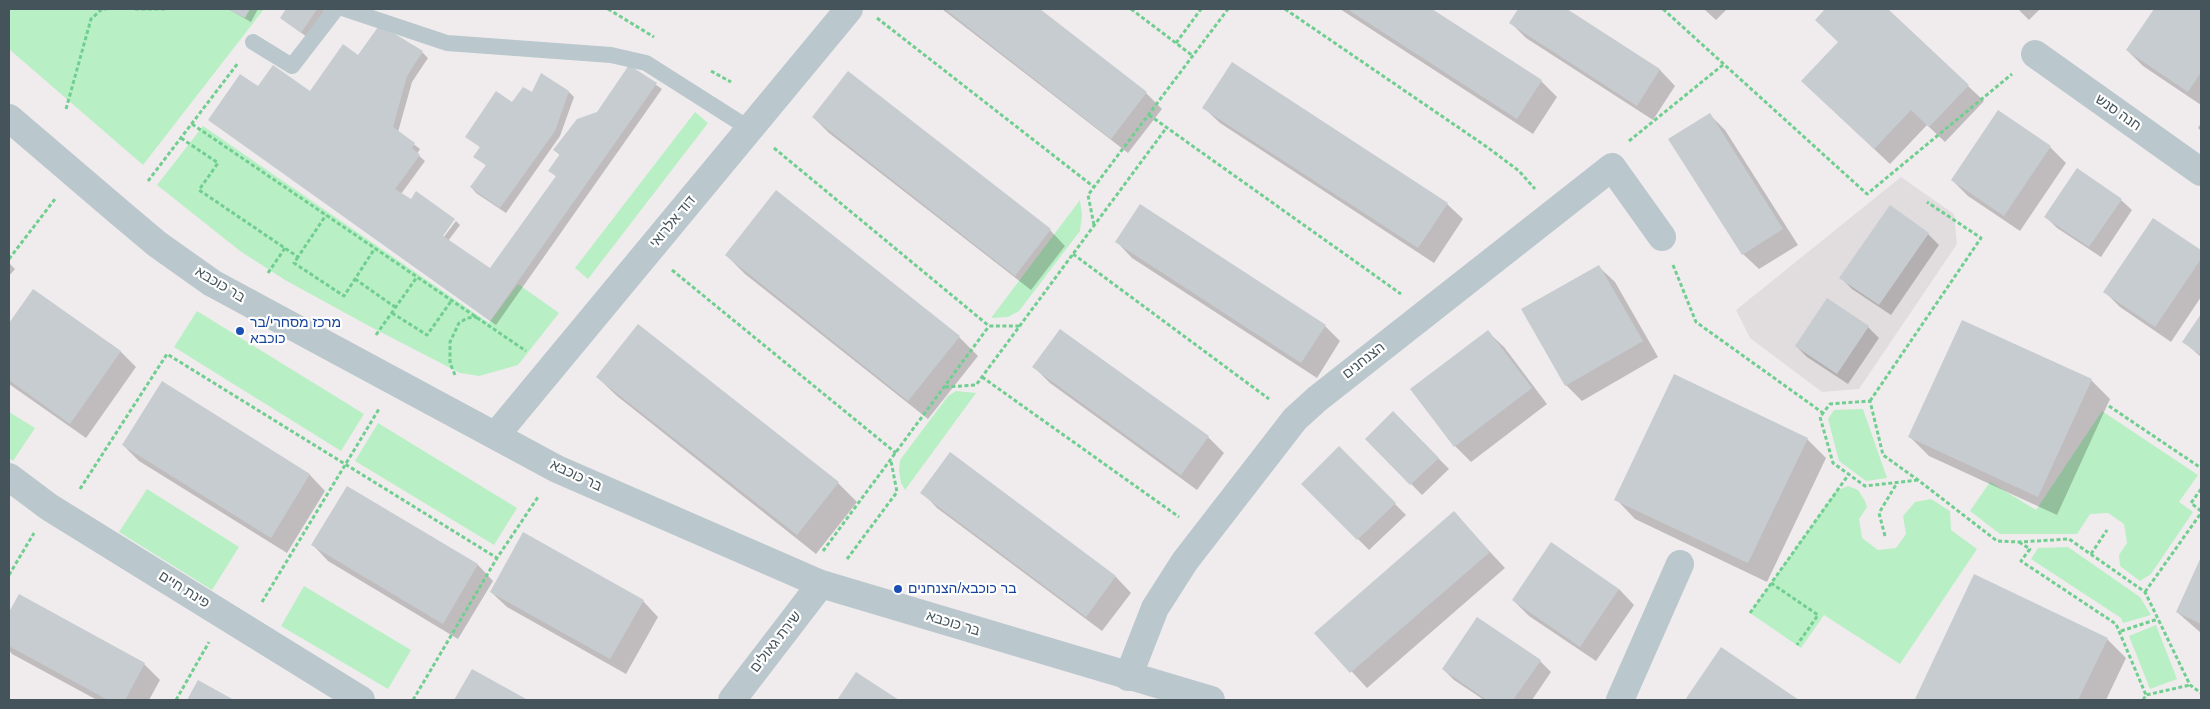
<!DOCTYPE html>
<meta charset="utf-8">
<style>
body{margin:0}
#map{position:relative;width:2210px;height:709px;overflow:hidden;background:#f0eced;font-family:Arial,sans-serif}
canvas{display:block}
.frame{position:absolute;inset:0;border:10px solid #45545a;pointer-events:none}
</style>
<div id="map">
<canvas width="2210" height="709"></canvas>
<div class="frame"></div>
</div>
<script>
const g = document.querySelector('canvas').getContext('2d');
g.lineJoin = 'round';
function fillPath(path, color) { g.fillStyle = color; g.fill(path, 'evenodd'); }
const toPath = rows => new Path2D(rows.map(r => 'M' + r).join(''));
function strokePath(path, color, width, dash) { g.strokeStyle = color; g.lineWidth = width; g.lineCap = dash ? 'butt' : 'round'; g.setLineDash(dash || []); g.stroke(path); }
function drawText(font, color, halo, rows, align = 'center') {
  g.font = font + ' Arial,"Noto Sans Hebrew",sans-serif'; g.lineWidth = 4.5; g.setLineDash([]); g.textBaseline = 'middle'; g.strokeStyle = halo; g.fillStyle = color; for (const [text, x, y, turn = 0] of rows) {
    g.save(); g.translate(x, y); g.rotate((+turn || 0) * Math.PI / 180); g.textAlign = isNaN(turn) ? turn : align; if (halo) g.strokeText(text, 0, 0); g.fillText(text, 0, 0); g.restore();
  }
}
const education = toPath([
 [1901,177,1954,214,1957,244,1859,389,1822,392,1750,338,1736,310]
]);
const green = toPath([
 [9,9,264,9,143,165,9,49],
 [695,112,708,123,588,279,575,268],
 [203,126,489,323,518,284,559,313,518,365,479,376,460,373,369,326,285,280,240,251,157,185],
 [1080,200,1082,215,1080,231,1019,311,1008,317,991,318],
 [197,311,364,414,341,451,174,347],
 [956,391,976,393,905,490,901,483,899,471,900,460,948,396],
 [1863,409,1887,478,1866,481,1839,461,1828,419,1834,410],
 [2102,411,2198,475,2179,502,2193,512,2151,574,2140,581,2120,566,2119,555,2127,543,2124,524,2108,513,2090,514,2077,534,2000,534,1970,511,1990,482,2036,510],
 [9,412,35,428,13,461,9,458],
 [378,423,517,508,494,545,355,461],
 [1848,486,1858,490,1865,501,1867,507,1859,519,1862,538,1878,550,1896,548,1906,534,1903,516,1915,502,1931,499,1950,511,1951,530,1977,549,1900,664,1824,615,1801,648,1750,613,1836,491],
 [147,489,239,547,212,590,119,532],
 [2068,547,2140,597,2151,615,2123,623,2121,618,2031,559,2038,548],
 [304,586,411,650,388,689,281,626],
 [2156,625,2177,679,2150,689,2129,636]
]);
const shadow = toPath([
 [228,9,258,9,251,22],
 [288,9,322,9,325,11,307,37,281,18],
 [942,9,1038,9,1146,93,1162,109,1128,153],
 [1340,9,1430,9,1541,81,1557,97,1533,134],
 [1520,9,1565,9,1660,70,1675,86,1653,120,1526,38,1511,23],
 [1704,9,1727,9,1716,20],
 [1827,9,1886,9,1984,101,1945,142,1927,125,1890,164,1819,97,1840,42,1816,20],
 [2018,9,2040,9,2029,20],
 [2155,9,2201,9,2201,105,2143,66,2127,50],
 [422,52,428,58,412,82,398,132,420,149,417,154,425,161,401,194,440,242,456,221,460,225,448,241,490,270,557,177,550,171,561,156,554,150,598,113,630,67,662,89,496,325,209,120,258,88,310,92,359,57],
 [569,92,574,97,560,136,506,213,476,193,471,187,487,166,475,157,481,148,467,136,513,104,533,94],
 [1204,108,1447,204,1463,219,1434,263,1220,123],
 [1709,114,1725,130,1798,245,1759,269,1743,254],
 [813,117,1050,230,1065,246,1031,290,829,133],
 [2201,123,2201,131,2198,128],
 [2050,147,2066,163,2020,231,1968,196,1952,180],
 [2121,200,2132,210,2101,257,2057,228,2046,217],
 [1890,207,1928,234,1939,245,1891,315,1852,289,1841,278],
 [2153,219,2201,252,2201,297,2171,342,2120,307,2105,292],
 [1117,242,1325,326,1340,341,1317,378,1132,258],
 [726,255,959,337,978,356,928,419,745,274],
 [9,263,15,269,9,276],
 [1599,267,1615,282,1658,357,1582,401,1566,385],
 [34,290,120,351,136,367,86,438,9,384,9,325],
 [2201,316,2201,357,2184,342],
 [1868,327,1879,338,1848,384,1807,357,1796,346],
 [1060,330,1208,437,1224,453,1197,490,1050,383,1034,367],
 [1488,332,1504,347,1547,404,1471,462,1455,446],
 [597,377,838,483,857,502,816,554,617,396],
 [2091,380,2110,399,2057,515,1929,456,1910,437],
 [162,383,310,475,325,491,287,553,139,461,123,445],
 [1393,413,1449,469,1422,495,1367,439],
 [1807,439,1826,458,1767,582,1635,519,1616,499],
 [1339,448,1406,515,1369,550,1303,484],
 [951,453,1116,577,1131,593,1102,631,937,508,922,492],
 [347,487,478,565,493,581,458,639,328,561,313,545],
 [1454,513,1505,568,1367,688,1316,633],
 [2201,560,2201,633,2177,612],
 [1619,589,1634,605,1596,661,1529,616,1513,600],
 [491,592,643,601,658,617,626,674,507,607],
 [19,596,144,664,160,680,149,700,97,700,12,654,9,650,9,615],
 [2107,639,2126,658,2106,700,1918,700,1916,698],
 [1721,649,1797,700,1686,700],
 [1540,661,1551,672,1532,700,1484,700,1454,680,1443,669],
 [472,670,525,700,456,700],
 [857,674,897,700,839,700]
]);
const building = toPath([
 [227,9,250,9,245,18],
 [286,9,317,9,301,33,280,18],
 [945,9,1040,9,1147,92,1111,139],
 [1347,9,1432,9,1542,80,1517,119],
 [1518,9,1567,9,1660,69,1637,106,1509,23],
 [1825,9,1888,9,1969,85,1929,127,1911,110,1874,149,1801,81,1838,42,1815,20],
 [2154,9,2201,9,2201,72,2188,92,2126,50],
 [378,27,395,34,423,51,407,76,393,127,415,143,412,148,420,155,395,189,411,199,416,191,455,219,443,236,490,268,556,176,548,171,560,154,553,150,577,119,597,112,629,65,657,83,490,321,208,120,240,74,258,86,273,65,310,91,343,44,358,55],
 [1232,62,1448,203,1418,248,1202,108],
 [848,71,1051,229,1015,276,812,117],
 [541,73,569,91,555,131,500,208,470,187,486,165,473,157,480,147,465,137,496,91,512,102,523,87,532,92],
 [1998,110,2051,146,2004,216,1951,180],
 [1710,113,1783,229,1742,255,1668,139],
 [2077,168,2122,199,2089,247,2044,217],
 [776,190,960,336,908,401,725,255],
 [1140,204,1326,325,1301,363,1115,242],
 [1890,205,1929,233,1879,305,1839,278],
 [2153,218,2201,250,2201,259,2155,327,2103,292],
 [1599,265,1643,341,1565,386,1521,309],
 [33,289,121,351,70,424,9,380,9,323],
 [1827,298,1869,326,1837,374,1795,346],
 [2201,314,2201,355,2182,342],
 [1962,320,2092,379,2038,497,1908,437],
 [638,324,839,482,797,535,596,377],
 [1060,329,1209,436,1181,475,1032,367],
 [1488,330,1532,388,1454,447,1410,389],
 [1674,374,1808,438,1748,563,1614,500],
 [162,381,310,474,271,538,122,445],
 [1393,411,1439,458,1410,485,1365,439],
 [1339,446,1396,503,1357,540,1301,484],
 [950,452,1116,576,1086,617,920,493],
 [347,486,478,564,443,624,311,545],
 [1454,511,1490,552,1350,673,1314,633],
 [523,532,644,600,610,659,490,592],
 [1551,542,1619,589,1580,647,1512,600],
 [2201,557,2201,624,2176,612],
 [1974,574,2108,638,2078,700,1918,700,1915,699],
 [19,594,145,663,125,700,108,700,9,646,9,612],
 [1477,617,1541,660,1513,700,1487,700,1442,669],
 [1721,647,1799,700,1685,700],
 [472,669,528,700,454,700],
 [856,672,899,700,837,700],
 [198,680,234,700,187,700]
]);
const path = toPath([
 [135,9,167,9],
 [608,9,654,37],
 [1131,9,1193,56],
 [1285,9,1487,147,1519,171,1535,189],
 [1663,9,1867,194,2012,74],
 [877,18,1094,187],
 [1176,43,1201,9],
 [711,71,731,82],
 [66,109,91,19,101,10,106,9],
 [1149,115,1401,294],
 [192,124,526,351],
 [181,138,218,163,199,190,298,257,326,215],
 [1629,141,1724,64],
 [774,148,989,326,1020,326],
 [148,181,238,63],
 [1094,225,1088,195,1228,9],
 [1073,254,1269,399],
 [298,257,294,263,344,296,375,248],
 [9,259,55,199],
 [1673,265,1696,322,1823,413],
 [672,270,896,453],
 [268,273,285,248],
 [355,279,395,307],
 [392,313,427,335,452,300],
 [376,335,417,277],
 [455,375,450,363,450,342,459,323,467,318,477,317],
 [982,377,1179,517],
 [945,387,976,385,1167,127],
 [1870,401,1981,238,1927,202],
 [2109,406,2201,468],
 [1918,480,1865,486,1833,463,1820,417,1830,404,1870,401,1883,455,1918,480,1997,541,2019,542,2069,539,2145,592,2190,685,2201,693],
 [80,489,167,354,497,558],
 [2201,489,2191,503,2201,511],
 [1885,536,1879,513,1897,483],
 [2019,542,2030,549,2021,561,2116,624,2146,695],
 [823,551,989,326],
 [2091,554,2107,530],
 [847,559,897,492,891,461],
 [9,575,34,533],
 [1771,583,1818,615,1797,645],
 [2145,592,2201,513],
 [262,602,379,409],
 [1750,613,1849,474],
 [2121,631,2158,619],
 [176,700,209,642],
 [413,700,497,558,538,497],
 [2143,700,2146,695,2190,685]
]);
const service = toPath([
 [345,9,447,43,611,55,646,63,750,129],
 [253,42,292,66,336,9]
]);
const minor = toPath([
 [2035,54,2201,172],
 [496,435,849,9],
 [9,477,49,507,361,700],
 [1128,677,1155,608,1185,561,1295,419,1317,399,1612,167,1662,237],
 [732,700,821,584],
 [1620,700,1680,564]
]);
const tertiary = toPath([
 [9,118,119,212,157,244,212,283,557,469,821,584,1211,700]
]);
const markers = [
 [240,331,5,"#1a4fb4"],
 [898,589,5,"#1a4fb4"]
];
const streetNames = [
 ["חנה סנש",2118,113,35],
 ["דוד אלרואי",673,222,-50],
 ["בר כוכבא",220,285,31],
 ["הצנחנים",1364,361,-38],
 ["בר כוכבא",576,476,25],
 ["פינת חיים",184,590,32],
 ["בר כוכבא",953,624,17],
 ["שירת גאולים",776,642,-52]
];
const transitNames = [
 ["מרכז מסחרי/בר",250,323],
 ["כוכבא",250,339],
 ["בר כוכבא/הצנחנים",908,589]
];
fillPath(education, '#e1dddf');
fillPath(green, '#b9efc5');
fillPath(shadow, '#0003');
fillPath(building, '#c6ccd0');
strokePath(path, '#70ce90', 3, [4, 2.5]);
strokePath(service, '#bac7cd', 16);
strokePath(minor, '#bac7cd', 28);
strokePath(tertiary, '#bac7cd', 28);
for (const [x, y, r, color] of markers) { const dot = new Path2D(); dot.arc(x, y, r, 0, 2 * Math.PI); g.fillStyle = color; g.fill(dot); strokePath(dot, '#fff', 2); }
drawText('14px', '#45545a', '#fff', streetNames);
drawText('14px', '#164399', '#fff', transitNames, 'left');
</script>
